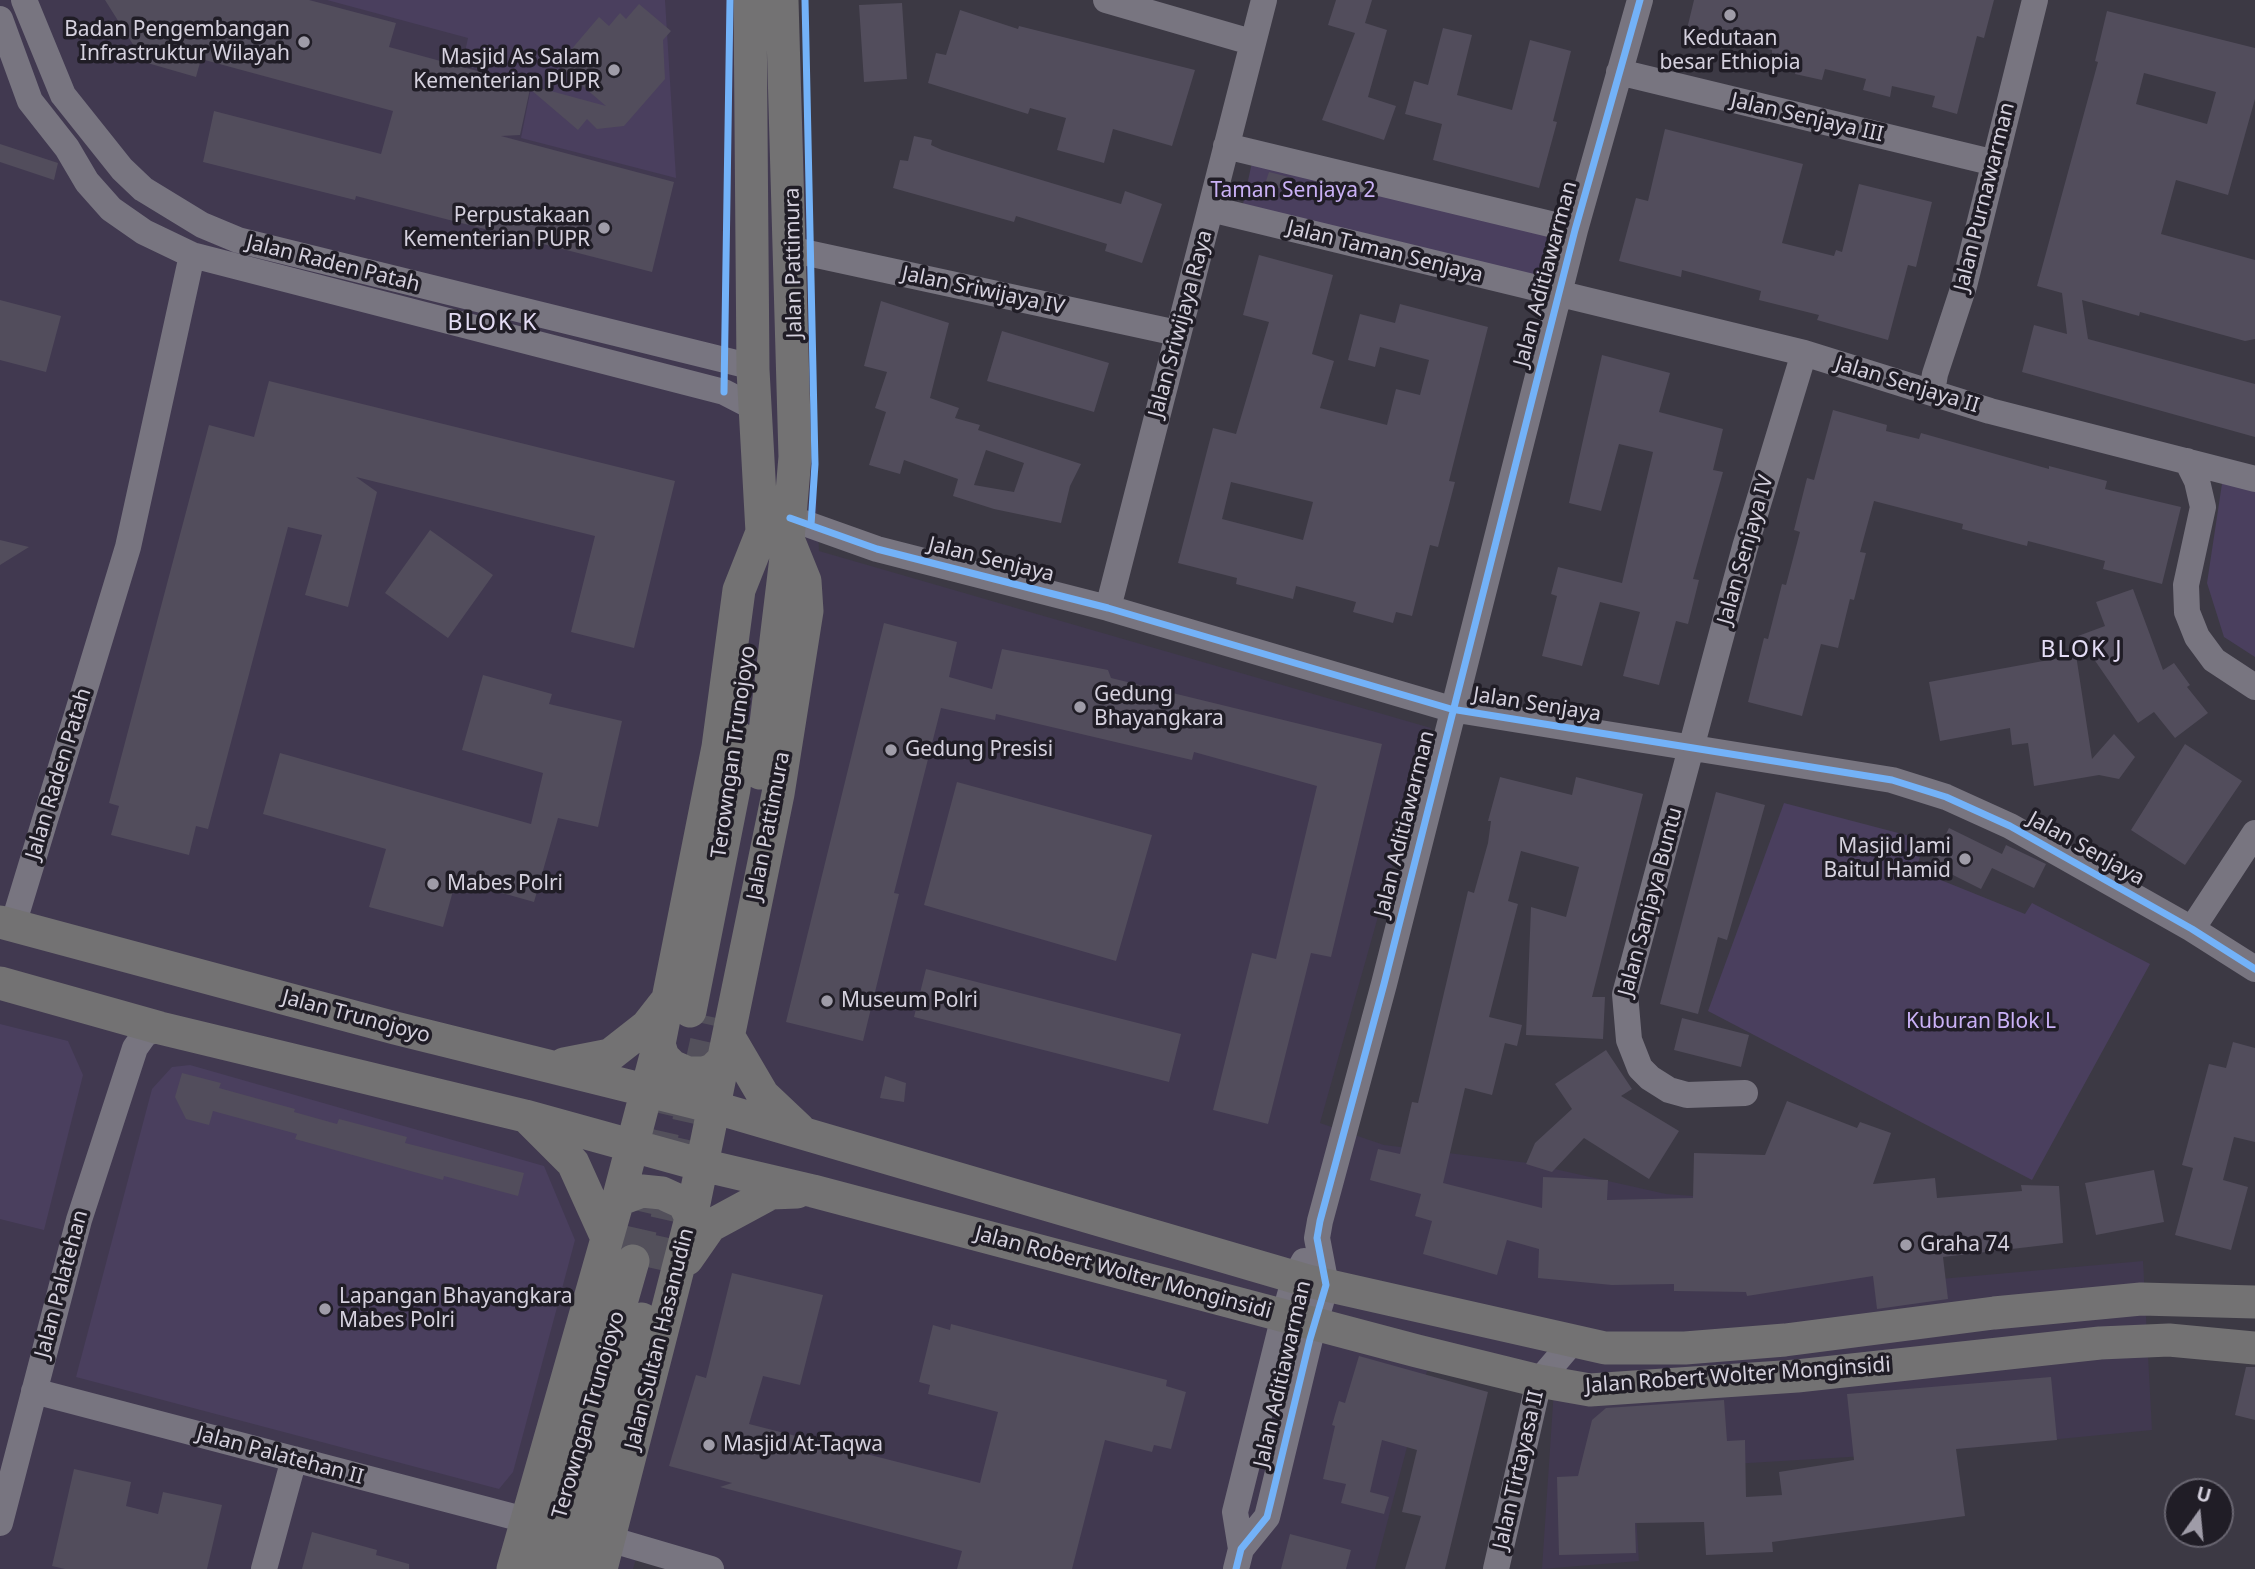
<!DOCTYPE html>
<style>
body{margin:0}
#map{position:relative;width:2255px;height:1569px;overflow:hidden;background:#3c3944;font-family:"Noto Sans",sans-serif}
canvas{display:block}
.north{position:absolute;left:2164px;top:1478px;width:70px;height:70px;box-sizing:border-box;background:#201d26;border:2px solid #686570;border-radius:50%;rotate:15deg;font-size:19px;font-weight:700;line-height:28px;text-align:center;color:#d5d1de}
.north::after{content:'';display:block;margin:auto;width:24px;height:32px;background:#9f9ca8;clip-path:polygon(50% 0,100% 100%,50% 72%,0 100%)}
</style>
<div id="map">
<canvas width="2255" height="1569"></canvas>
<div class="north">U</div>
</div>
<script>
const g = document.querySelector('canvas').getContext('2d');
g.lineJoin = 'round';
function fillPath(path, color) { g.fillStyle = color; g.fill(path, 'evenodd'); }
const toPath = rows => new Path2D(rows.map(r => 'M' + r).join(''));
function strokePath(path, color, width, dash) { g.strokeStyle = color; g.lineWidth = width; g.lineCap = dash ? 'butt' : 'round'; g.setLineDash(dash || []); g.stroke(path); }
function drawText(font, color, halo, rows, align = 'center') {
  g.font = font + ' "Noto Sans",sans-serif'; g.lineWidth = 7; g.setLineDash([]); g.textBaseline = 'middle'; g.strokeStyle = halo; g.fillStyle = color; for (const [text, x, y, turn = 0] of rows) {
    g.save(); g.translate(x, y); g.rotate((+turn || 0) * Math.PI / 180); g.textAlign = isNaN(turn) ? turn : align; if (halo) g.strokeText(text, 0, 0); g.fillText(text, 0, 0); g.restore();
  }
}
const built = toPath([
 [0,0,798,0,819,551,1431,728,1320,1123,1384,1145,1528,1163,1666,1194,1762,1201,1863,1169,1884,1284,2143,1261,2152,1430,1915,1453,1633,1470,1639,1561,1542,1569,1554,1389,1427,1371,1375,1569,708,1569,639,1549,633,1569,0,1569]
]);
const green = toPath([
 [327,0,665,0,676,178,521,138,532,83,462,65,468,38],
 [1254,153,1570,241,1554,287,1243,204],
 [2223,477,2255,486,2255,657,2224,637,2207,583],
 [1784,803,1925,840,1916,870,2025,914,2032,903,2150,964,2032,1180,1708,1011],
 [0,1024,68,1041,83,1075,44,1230,0,1219],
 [190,1065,544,1166,575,1240,513,1472,499,1489,76,1377,152,1089,172,1067]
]);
const building = toPath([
 [105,0,309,0,396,23,389,47,606,106,558,65,599,17,609,26,620,13,626,19,639,4,671,31,663,40,665,79,624,126,597,129,587,119,578,130,530,89,520,135,501,136,674,182,652,272,356,196,355,200,203,162,214,111,381,154,393,111,201,59,196,77,144,62],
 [1336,0,1372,0,1365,23,1387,30,1368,97,1396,106,1384,140,1322,120,1355,33,1328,25],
 [1694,0,1994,0,1984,38,1977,36,1957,114,1932,107,1935,96,1892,86,1890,97,1863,90,1866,79,1825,69,1822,80,1795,74,1798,60,1772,54,1772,50,1687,29],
 [902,3,907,79,864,82,859,5],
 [960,10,1018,29,1019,26,1195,70,1172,146,1113,129,1104,163,1057,150,1066,118,1030,108,1028,114,928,83,936,53,946,55],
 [2107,11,2255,48,2255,99,2228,195,2176,180,2161,234,2255,260,2255,339,2245,341,2140,312,2139,316,2082,300,2088,339,2255,384,2255,437,2022,372,2034,325,2067,334,2062,293,2037,286,2098,62,2095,61],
 [2144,73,2216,92,2207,124,2136,104],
 [1443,28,1472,35,1457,95,1512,110,1530,40,1571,51,1553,121,1557,122,1539,188,1433,160,1442,124,1405,114,1414,81,1428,85],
 [1665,129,1803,164,1782,243,1834,256,1836,250,1842,252,1859,184,1932,202,1916,267,1908,265,1888,340,1817,320,1819,315,1759,300,1761,291,1682,270,1681,277,1619,261,1636,198,1648,201],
 [914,136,932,140,931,145,942,150,1121,204,1125,191,1162,204,1142,263,1105,251,1107,244,1016,216,1014,222,893,188,900,160,908,161],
 [0,144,58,163,54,180,0,162],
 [1269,172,1293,178,1290,191,1265,184],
 [1259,255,1333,275,1312,354,1334,361,1320,408,1387,425,1396,389,1420,395,1429,360,1380,347,1375,367,1348,360,1360,314,1395,323,1400,304,1488,327,1449,481,1455,482,1438,547,1430,545,1412,616,1396,612,1393,623,1353,612,1356,602,1296,586,1293,599,1236,584,1237,578,1178,563,1213,428,1236,434,1269,322,1243,315],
 [1231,482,1313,502,1303,540,1222,519],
 [0,300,61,316,46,372,0,360],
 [881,301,949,323,930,398,959,408,955,418,980,425,978,430,1081,464,1070,486,1061,523,994,509,953,496,958,479,904,460,900,474,869,465,886,412,875,408,887,372,864,366],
 [986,450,1024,463,1014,492,974,485],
 [1002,331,1109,363,1094,412,987,381],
 [1602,355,1670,373,1659,412,1723,429,1713,470,1723,472,1693,579,1699,580,1688,624,1676,621,1659,685,1623,676,1640,612,1600,602,1582,666,1542,656,1557,596,1551,594,1558,567,1622,583,1653,452,1619,444,1601,511,1569,503],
 [269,381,675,481,634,648,571,632,595,536,356,477,377,492,348,607,305,595,322,535,288,527,208,829,196,826,189,855,111,835,119,806,109,803,209,425,254,437],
 [1833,410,1887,425,1886,431,1919,439,1921,433,2049,469,2049,466,2107,481,2105,489,2181,507,2162,584,2103,569,2105,561,2028,541,2027,546,1962,529,1963,524,1874,501,1860,552,1866,553,1854,600,1850,599,1838,648,1821,644,1802,716,1748,702,1764,638,1768,639,1782,584,1786,585,1800,532,1794,530,1807,478,1814,480],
 [430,530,493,575,448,638,385,593],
 [0,540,29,547,0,565],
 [2133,589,2163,670,2174,663,2190,685,2187,687,2208,713,2175,738,2154,712,2138,723,2078,636,2105,626,2096,602],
 [884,623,957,642,949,677,992,689,1002,649,1108,670,1111,678,1382,744,1331,957,1311,953,1268,1124,1213,1110,1252,953,1276,959,1317,786,1194,752,1192,760,996,714,995,720,941,708,894,893,899,894,863,1041,786,1022],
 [2076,655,2092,759,2114,734,2135,757,2119,779,2099,775,2034,786,2028,743,2012,745,2010,728,1940,741,1929,682],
 [483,675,552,694,549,704,622,721,598,827,558,818,534,902,456,880,443,927,369,907,386,849,263,814,280,753,531,824,543,773,462,750],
 [2185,744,2242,781,2185,865,2131,830],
 [1500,777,1572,795,1576,777,1643,794,1592,997,1605,997,1603,1039,1526,1035,1531,907,1566,917,1579,867,1521,851,1508,901,1518,904,1489,1017,1522,1025,1517,1046,1505,1043,1492,1095,1465,1088,1443,1183,1542,1208,1543,1177,1608,1180,1607,1200,1693,1198,1694,1153,1765,1155,1787,1101,1857,1128,1860,1122,1891,1133,1873,1184,1935,1178,1937,1198,2022,1191,2021,1185,2059,1186,2063,1243,1943,1257,1948,1299,1877,1309,1873,1276,1747,1296,1746,1292,1674,1291,1674,1284,1612,1285,1538,1278,1539,1249,1507,1240,1497,1275,1423,1254,1432,1221,1415,1216,1421,1194,1370,1180,1378,1149,1400,1154,1412,1102,1418,1103,1468,891,1474,893,1488,843,1491,821,1488,821],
 [957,782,1152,835,1116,961,924,905],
 [1716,792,1765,805,1727,940,1718,937,1698,1014,1660,1004],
 [1949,828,2002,854,2006,845,2046,864,2034,888,1992,868,1981,889,1931,864],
 [926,969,1181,1034,1169,1082,914,1017],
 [1682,1018,1749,1035,1741,1067,1674,1050],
 [2233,1042,2255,1048,2255,1142,2234,1137,2223,1180,2248,1187,2231,1250,2175,1235,2193,1168,2182,1165,2209,1064,2226,1068],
 [1606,1050,1632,1089,1621,1096,1679,1131,1649,1179,1584,1138,1552,1172,1526,1164,1535,1143,1572,1109,1555,1084],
 [182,1073,221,1083,219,1088,295,1109,294,1112,337,1124,339,1119,407,1137,405,1143,524,1173,518,1196,444,1176,443,1180,295,1139,297,1134,213,1111,209,1125,186,1119,175,1097],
 [885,1076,906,1083,904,1102,880,1098],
 [2154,1170,2164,1222,2096,1235,2085,1183],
 [732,1273,823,1295,800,1385,763,1376,749,1424,980,1483,998,1412,928,1394,930,1385,919,1382,933,1325,950,1330,951,1324,1167,1380,1166,1386,1186,1392,1171,1449,1154,1445,1152,1452,1105,1440,1072,1569,957,1569,962,1551,720,1487,732,1483,669,1466,696,1375,706,1378],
 [1359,1356,1488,1392,1445,1569,1405,1569,1421,1516,1402,1512,1417,1450,1382,1440,1370,1492,1389,1497,1384,1514,1341,1503,1346,1484,1323,1479,1335,1426,1332,1425,1339,1401,1345,1403],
 [2246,1367,2255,1367,2255,1420,2235,1415],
 [2051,1377,2057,1440,1956,1449,1965,1516,1772,1542,1773,1552,1706,1555,1704,1522,1635,1523,1636,1553,1559,1555,1557,1477,1578,1476,1592,1420,1606,1408,1724,1400,1727,1441,1745,1440,1746,1497,1782,1495,1779,1472,1854,1460,1847,1394],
 [74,1469,131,1482,126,1506,158,1514,163,1492,222,1505,207,1569,65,1569,52,1566],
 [312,1532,377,1550,376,1555,409,1564,409,1569,302,1569],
 [1290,1534,1351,1550,1346,1569,1281,1569]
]);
const majorTunnel = toPath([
 [633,1261,677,1068],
 [656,1269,712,1017]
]);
const minor = toPath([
 [24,0,63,95,122,169,143,189,202,225,238,240,753,367],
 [1106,0,1251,42],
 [0,19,30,101,67,148,87,182,111,209,144,232,192,255,724,392,755,408],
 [1619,72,1995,163],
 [1226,146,1575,230],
 [1211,209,1804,353,1990,411,2255,479],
 [789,249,1177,333],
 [1932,392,1935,374,1964,286,2035,0],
 [2187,461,2197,481,2203,507,2186,585,2187,612,2197,637,2214,660,2255,687],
 [790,518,877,549,1108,608,1451,709,1892,780,1946,797,2010,826,2192,929,2255,969],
 [1108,608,1264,0],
 [13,925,128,547,192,255],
 [2192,929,2255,833],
 [1745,1093,1687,1095,1669,1090,1650,1078,1640,1068,1629,1040,1625,994,1745,547,1804,353],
 [34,1391,526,1520],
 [0,1523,79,1220,135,1048,145,1034,160,1028],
 [609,1539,711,1569],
 [1241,1549,1235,1512,1284,1316,1295,1277,1304,1261],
 [264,1569,294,1459],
 [1236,1569,1241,1549,1267,1517,1271,1501,1310,1339,1326,1285,1317,1238,1320,1221,1384,984,1575,230,1640,0],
 [1496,1569,1539,1381,1573,1341]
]);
const major = toPath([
 [760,773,788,541],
 [0,922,395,1028,713,1107,1308,1281,1605,1348,1685,1348,1785,1340,1994,1313,2141,1299,2255,1302],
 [0,983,160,1028,525,1116,702,1165,813,1191,1417,1351,1539,1381,1590,1390,1797,1376,2100,1343,2169,1340,2255,1348],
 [690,1011,734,789,739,738],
 [729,1037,763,1095,799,1129],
 [659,1044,663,1057,672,1066,688,1073,704,1073,713,1070,723,1060],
 [564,1064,610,1055,647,1026,665,1003],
 [530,1120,573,1163,606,1236],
 [618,1200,642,1191,662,1193,684,1203,691,1218],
 [687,1259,710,1226,771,1193,797,1192],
 [513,1569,618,1200,659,1044,718,747,739,590,762,532,753,370,750,0],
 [545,1569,633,1261],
 [571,1569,642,1319],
 [601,1569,691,1218,778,794,807,611,805,581,788,539,795,457,782,0]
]);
const cycleway = toPath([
 [805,0,815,464,811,525],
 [724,392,730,0],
 [790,518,877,549,1108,608,1451,709,1892,780,1946,797,2010,826,2192,929,2255,969],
 [1236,1569,1241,1549,1267,1517,1271,1501,1310,1339,1326,1285,1317,1238,1320,1221,1384,984,1575,230,1640,0]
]);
const markers = [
 [1730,15,7,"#9f9ca8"],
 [304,42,7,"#9f9ca8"],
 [614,70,7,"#9f9ca8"],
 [604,228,7,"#9f9ca8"],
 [1080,707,7,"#9f9ca8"],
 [891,750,7,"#9f9ca8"],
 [1965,859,7,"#9f9ca8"],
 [433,884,7,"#9f9ca8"],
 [827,1001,7,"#9f9ca8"],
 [1906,1245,7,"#9f9ca8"],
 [325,1309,7,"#9f9ca8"],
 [709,1445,7,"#9f9ca8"]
];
const poiNames = [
 ["Badan Pengembangan",290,30,"right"],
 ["Infrastruktur Wilayah",290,54,"right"],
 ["Kedutaan",1730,39,"center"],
 ["besar Ethiopia",1730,63,"center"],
 ["Masjid As Salam",600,58,"right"],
 ["Kementerian PUPR",600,82,"right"],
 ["Perpustakaan",590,216,"right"],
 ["Kementerian PUPR",590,240,"right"],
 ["Gedung",1094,695],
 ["Bhayangkara",1094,719],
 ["Gedung Presisi",905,750],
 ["Masjid Jami",1951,847,"right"],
 ["Baitul Hamid",1951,871,"right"],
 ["Mabes Polri",447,884],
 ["Museum Polri",841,1001],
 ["Graha 74",1920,1245],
 ["Lapangan Bhayangkara",339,1297],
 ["Mabes Polri",339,1321],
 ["Masjid At-Taqwa",723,1445]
];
const streetNames = [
 ["Jalan Senjaya III",1807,118,13],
 ["Jalan Purnawarman",1985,197,-76],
 ["Jalan Taman Senjaya",1385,252,14],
 ["Jalan Pattimura",794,263,-91],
 ["Jalan Raden Patah",333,264,14],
 ["Jalan Aditiawarman",1546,274,-75],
 ["Jalan Sriwijaya IV",983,291,12],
 ["Jalan Sriwijaya Raya",1181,324,-75],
 ["Jalan Senjaya II",1907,385,17],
 ["Jalan Senjaya IV",1746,550,-74],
 ["Jalan Senjaya",991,560,14],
 ["Jalan Senjaya",1537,705,9],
 ["Terowngan Trunojoyo",734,752,-82],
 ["Jalan Raden Patah",59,774,-73],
 ["Jalan Aditiawarman",1405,824,-76],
 ["Jalan Pattimura",769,826,-79],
 ["Jalan Senjaya",2086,849,29],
 ["Jalan Sanjaya Buntu",1651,902,-75],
 ["Jalan Trunojoyo",356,1017,15],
 ["Jalan Robert Wolter Monginsidi",1123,1273,15],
 ["Jalan Palatehan",62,1284,-75],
 ["Jalan Sultan Hasanudin",660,1339,-76],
 ["Jalan Aditiawarman",1283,1374,-77],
 ["Jalan Robert Wolter Monginsidi",1738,1376,-4],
 ["Terowngan Trunojoyo",589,1415,-74],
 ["Jalan Palatehan II",280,1456,15],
 ["Jalan Tirtayasa II",1519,1470,-77]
];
const parkNames = [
 ["Taman Senjaya 2",1293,191],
 ["Kuburan Blok L",1981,1022]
];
const neighbourhoodNames = [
 ["BLOK K",493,323],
 ["BLOK J",2082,650]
];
fillPath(built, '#413950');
fillPath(green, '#4a3f5e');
fillPath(building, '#524d5c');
strokePath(majorTunnel, '#53505b', 33, [33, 17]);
strokePath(minor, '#787580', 26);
strokePath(major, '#737273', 33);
strokePath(cycleway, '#73b2f8', 7);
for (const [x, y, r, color] of markers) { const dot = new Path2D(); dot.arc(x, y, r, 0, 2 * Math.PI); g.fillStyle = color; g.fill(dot); strokePath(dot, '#201d26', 2.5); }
drawText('21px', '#d5d1de', '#201d26', poiNames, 'left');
drawText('21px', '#d5d1de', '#201d26', streetNames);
drawText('21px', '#cab1f6', '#201d26', parkNames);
g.letterSpacing = '2px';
drawText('23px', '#e4dcf5', '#201d26', neighbourhoodNames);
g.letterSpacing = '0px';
</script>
